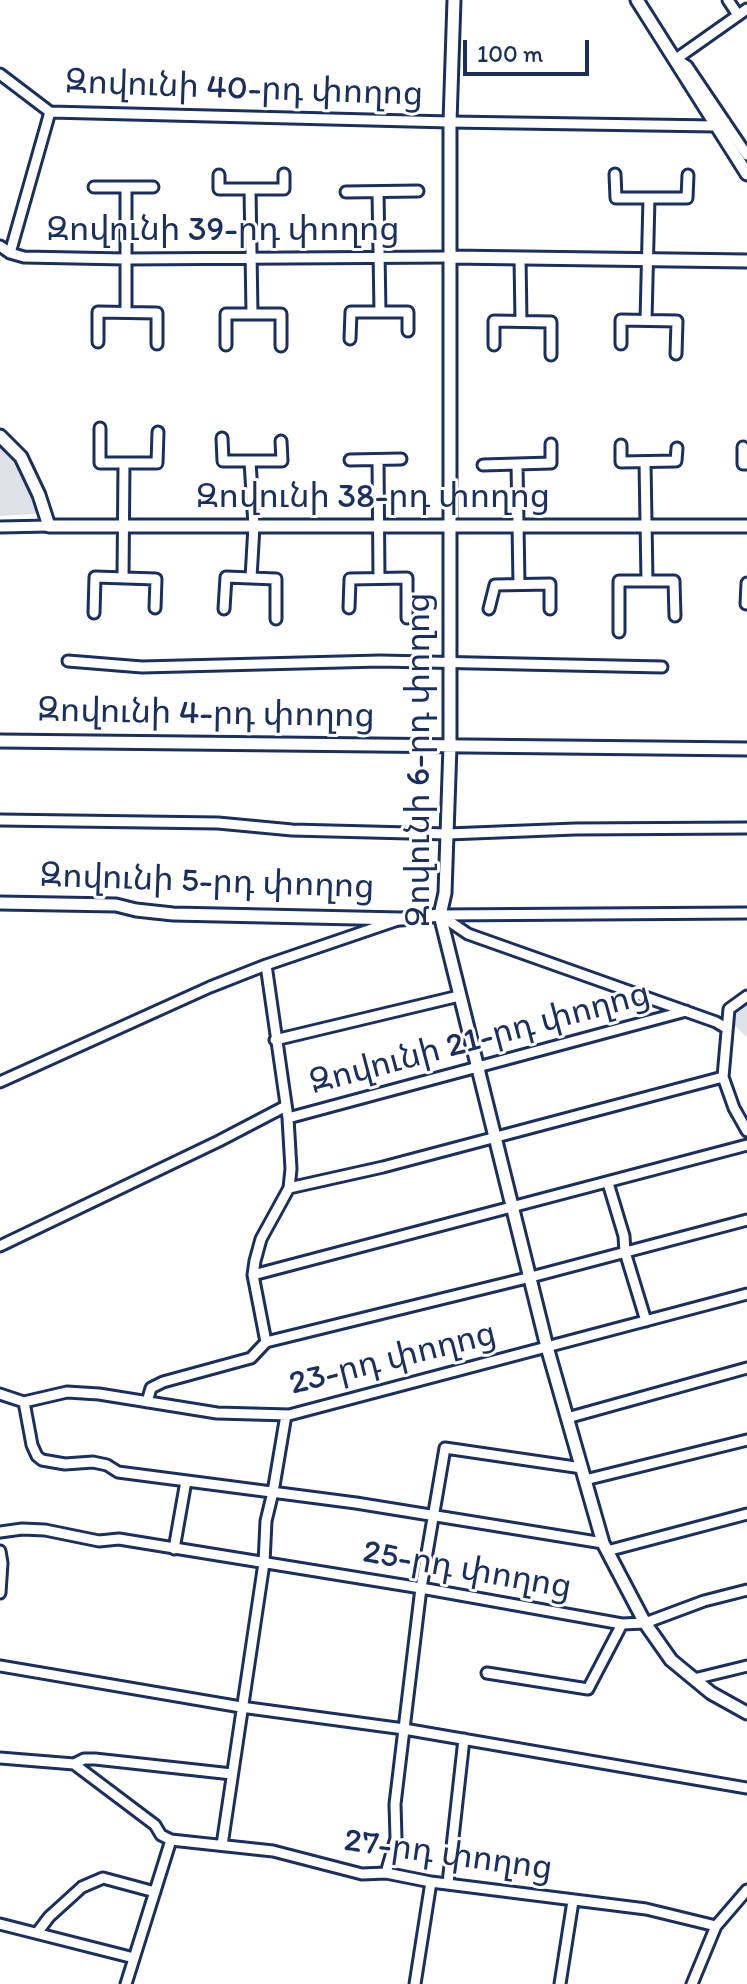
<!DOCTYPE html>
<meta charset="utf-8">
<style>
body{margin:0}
#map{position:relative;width:747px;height:1984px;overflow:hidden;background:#fff;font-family:Itim,sans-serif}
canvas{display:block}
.scale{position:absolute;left:463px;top:40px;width:126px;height:36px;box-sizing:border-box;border:4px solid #1b2f5e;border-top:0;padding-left:10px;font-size:24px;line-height:28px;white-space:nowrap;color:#1b2f5e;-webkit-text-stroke:6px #fff;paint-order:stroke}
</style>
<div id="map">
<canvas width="747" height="1984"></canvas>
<div class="scale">100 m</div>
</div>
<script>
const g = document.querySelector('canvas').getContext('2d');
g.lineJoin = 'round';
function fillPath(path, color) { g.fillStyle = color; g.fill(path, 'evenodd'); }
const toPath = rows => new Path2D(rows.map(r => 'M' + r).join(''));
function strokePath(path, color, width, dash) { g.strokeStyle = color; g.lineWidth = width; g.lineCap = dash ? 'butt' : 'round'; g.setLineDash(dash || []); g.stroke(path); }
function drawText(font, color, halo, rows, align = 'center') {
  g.font = font + ' Itim,"Noto Sans Armenian",sans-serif'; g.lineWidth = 6; g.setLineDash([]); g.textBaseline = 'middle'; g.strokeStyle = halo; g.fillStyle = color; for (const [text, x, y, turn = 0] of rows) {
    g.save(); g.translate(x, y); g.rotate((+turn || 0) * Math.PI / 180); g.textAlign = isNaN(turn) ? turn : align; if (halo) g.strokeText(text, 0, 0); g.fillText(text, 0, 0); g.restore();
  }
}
const green = toPath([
 [0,441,22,467,31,488,36,514,0,516],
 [747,1005,747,1037,734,1025,734,1014]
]);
const minor = toPath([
 [728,0,738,15],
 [747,9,676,59,687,66,747,155],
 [0,74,50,112,450,122,715,126,725,122],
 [615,174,616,198,687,198,688,175],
 [219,175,219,189,284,189,284,174],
 [94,187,153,187],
 [250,189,252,314],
 [346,192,418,191],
 [378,192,380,312],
 [0,246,10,253,24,257,125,259,450,257],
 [10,253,50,112],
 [520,258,521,321],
 [126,312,126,187],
 [646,320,649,198],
 [350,339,351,312,408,312,408,331],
 [98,342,98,312,157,313,157,344],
 [621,344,621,320,677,321,676,354],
 [226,345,226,314,281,314,281,346],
 [494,345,494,321,551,322,551,355],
 [100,428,100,463,157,463,158,432],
 [222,438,223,461,282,461,281,441],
 [621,445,621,462,676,461,677,448],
 [743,447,743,464,747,464],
 [350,460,401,459],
 [378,460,379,578],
 [250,461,254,526,251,578],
 [645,462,647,581],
 [517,464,519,584],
 [483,465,551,463,551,444],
 [0,527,49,526],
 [123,578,124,463],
 [746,604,747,583],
 [349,608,350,579,407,578,407,618],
 [224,609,226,577,276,579,276,619],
 [489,609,495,585,550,584,550,609],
 [94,613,95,577,156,579,155,608],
 [619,632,619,581,674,581,675,616],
 [68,661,142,667,380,661,662,667],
 [0,820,218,823,292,830,448,834,575,829,747,828],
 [440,915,468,934,716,1022,726,1028],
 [440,915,747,913],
 [275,1040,459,996],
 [723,1077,729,1009,747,996],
 [0,1082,210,987,266,965,398,920],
 [288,1118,686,1011],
 [608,1183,624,1236,625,1252,646,1321],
 [289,1188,383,1167,723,1077,734,1108,747,1131],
 [0,1246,219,1141,286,1106],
 [253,1275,747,1145],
 [266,1342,531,1277,747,1220],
 [0,1394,24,1402,67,1392,99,1394,217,1413,289,1415,747,1294],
 [24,1402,32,1445,37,1456,42,1460,65,1464,93,1462,107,1465,118,1472,356,1503,603,1543],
 [147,1402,151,1388,163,1382,251,1358,266,1342,253,1275,255,1261,261,1239,289,1188,291,1169,288,1118,266,965],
 [567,1418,747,1368],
 [585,1480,747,1440],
 [0,1532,22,1529,45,1530,99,1541,119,1539,421,1588,622,1624,645,1623,704,1601,747,1590],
 [174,1549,186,1481],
 [0,1551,2,1563,0,1593],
 [607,1551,747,1514],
 [0,1666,241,1707,404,1729,747,1788],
 [487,1673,588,1689,622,1624],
 [694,1679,747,1666],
 [0,1758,74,1764,84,1759,95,1759,232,1774],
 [74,1764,155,1825,161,1835,171,1840,273,1851,362,1874,386,1873,431,1882,646,1909,716,1926],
 [222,1845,264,1563,266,1521,273,1492,286,1415],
 [386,1873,396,1838,395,1804,404,1729,421,1588,445,1448,582,1468],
 [448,1883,464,1739],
 [0,1924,134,1958],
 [37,1933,49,1917,82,1887,103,1878,155,1892],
 [126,1984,171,1840],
 [415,1984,431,1882],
 [560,1984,573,1901],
 [692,1984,716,1926,747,1890]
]);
const tertiary = toPath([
 [454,0,450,122,450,746,445,893,440,915,547,1347,603,1543,645,1623,671,1660,711,1693,747,1713],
 [637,0,747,174],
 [450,257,747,261],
 [0,436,21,457,39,495,49,526,747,526],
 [0,741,747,749],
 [0,903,116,905,136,910,173,914,401,919,440,915]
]);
const streetNames = [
 ["Զովունի 40-րդ փողոց",244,90,2],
 ["Զովունի 39-րդ փողոց",223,231],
 ["Զովունի 38-րդ փողոց",373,498],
 ["Զովունի 4-րդ փողոց",206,715,1],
 ["Զովունի 6-րդ փողոց",420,760,-90],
 ["Զովունի 5-րդ փողոց",207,883,2],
 ["Զովունի 21-րդ փողոց",480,1040,-15],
 ["23-րդ փողոց",393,1360,-14],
 ["25-րդ փողոց",467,1571,10],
 ["27-րդ փողոց",448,1856,8]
];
fillPath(green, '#dee1e7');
strokePath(minor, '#1b2f5e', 15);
strokePath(tertiary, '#1b2f5e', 17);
strokePath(minor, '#fff', 9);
strokePath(tertiary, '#fff', 11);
drawText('34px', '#1b2f5e', '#fff', streetNames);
</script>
